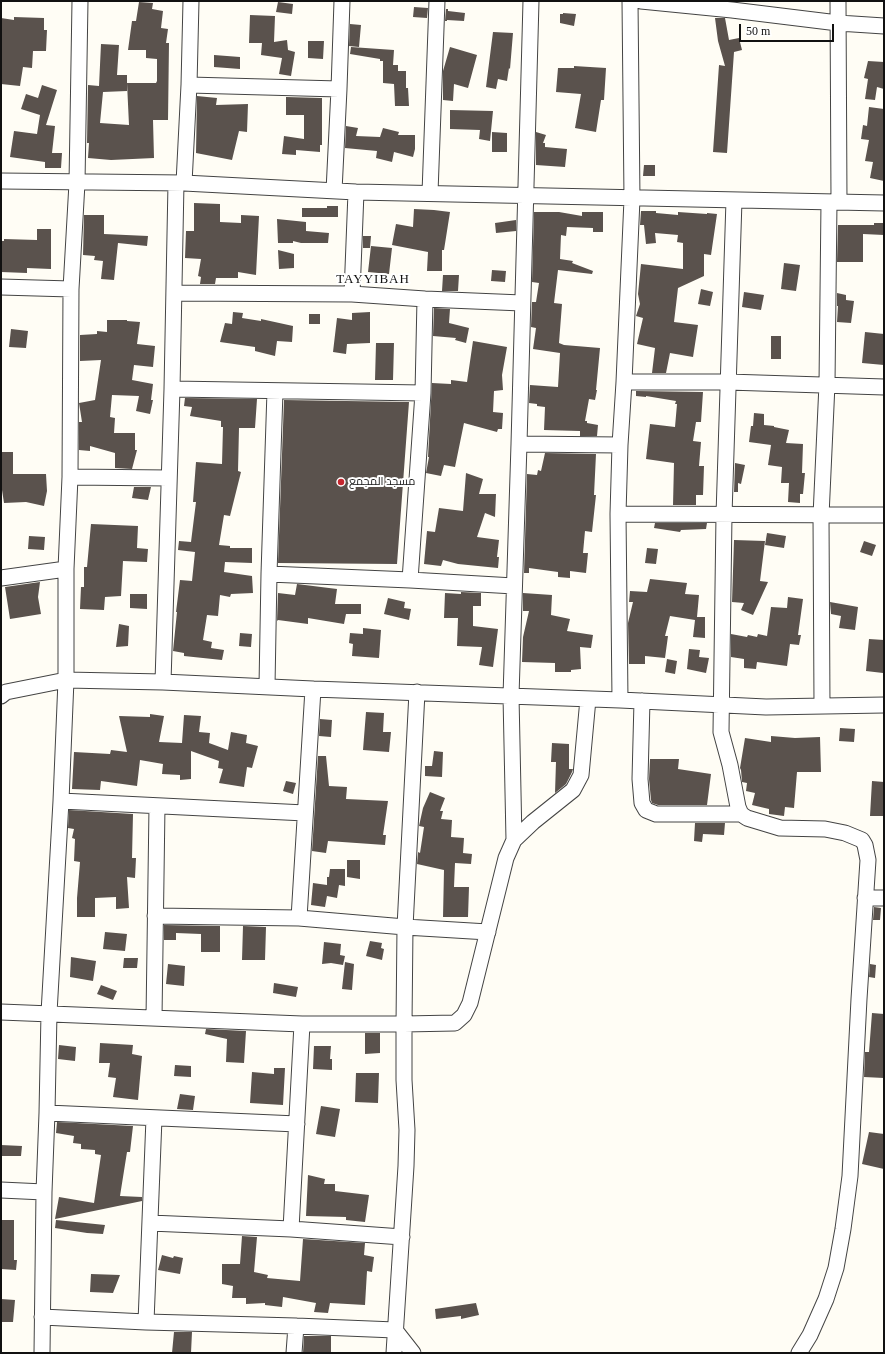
<!DOCTYPE html>
<meta charset="utf-8">
<style>
body{margin:0}
#map{position:relative;width:885px;height:1354px;overflow:hidden;background:#fffdf5;font-family:"Times New Roman",serif}
canvas{display:block}
.frame{position:absolute;inset:0;border:2px solid #111;pointer-events:none}
.scale{position:absolute;left:739px;top:24px;width:95px;height:18px;box-sizing:border-box;border:2px solid #111;border-top:0;padding-left:5px;font-size:12px;line-height:14px;white-space:nowrap;color:#111;-webkit-text-stroke:3px #fff;paint-order:stroke}
</style>
<div id="map">
<canvas width="885" height="1354"></canvas>
<div class="frame"></div>
<div class="scale">50 m</div>
</div>
<script>
const g = document.querySelector('canvas').getContext('2d');
g.lineJoin = 'round';
function fillPath(path, color) { g.fillStyle = color; g.fill(path, 'evenodd'); }
const toPath = rows => new Path2D(rows.map(r => 'M' + r).join(''));
function strokePath(path, color, width, dash) { g.strokeStyle = color; g.lineWidth = width; g.lineCap = dash ? 'butt' : 'round'; g.setLineDash(dash || []); g.stroke(path); }
function drawText(font, color, halo, rows, align = 'center') {
  g.font = font + ' "Times New Roman",Cairo,serif'; g.lineWidth = 4; g.setLineDash([]); g.textBaseline = 'middle'; g.strokeStyle = halo; g.fillStyle = color; for (const [text, x, y, turn = 0] of rows) {
    g.save(); g.translate(x, y); g.rotate((+turn || 0) * Math.PI / 180); g.textAlign = isNaN(turn) ? turn : align; if (halo) g.strokeText(text, 0, 0); g.fillText(text, 0, 0); g.restore();
  }
}
const building = toPath([
 [139,2,153,3,152,9,163,11,161,28,168,29,166,43,169,43,168,120,153,120,154,158,111,160,88,158,89,143,87,143,88,85,99,86,101,44,119,45,117,75,127,75,127,91,103,92,100,123,129,125,127,83,156,83,157,81,157,59,146,58,146,50,128,50,132,21,136,21],
 [278,2,293,4,292,14,276,12],
 [414,7,428,8,427,18,413,17],
 [446,9,448,9,448,11,465,13,464,21,447,20,447,21,445,21],
 [563,13,576,14,574,26,560,23,560,14,563,14],
 [250,15,275,16,274,42,287,40,288,50,295,52,291,76,279,74,282,58,261,55,262,43,249,43],
 [14,17,44,18,44,30,47,30,46,51,33,51,32,68,23,67,20,86,1,84,1,18,14,20],
 [715,18,725,18,729,40,739,38,742,50,734,52,727,153,713,152,719,65,725,66,718,41],
 [350,24,361,25,359,47,349,46],
 [493,32,513,33,510,69,509,68,507,81,498,79,496,89,486,87],
 [308,41,324,41,323,59,308,58],
 [351,47,394,50,393,65,398,65,398,71,406,71,406,88,408,88,409,106,395,106,394,84,383,83,383,61,380,61,380,59,350,54],
 [450,47,477,55,468,88,454,84,453,101,443,100,443,71],
 [214,55,240,57,240,69,214,67],
 [868,61,884,62,884,89,877,87,875,100,865,99,868,79,864,78],
 [574,66,606,68,604,100,601,100,596,132,575,128,581,94,556,92,558,68,574,68],
 [42,85,57,90,46,125,55,126,52,153,62,153,61,168,45,168,45,162,10,157,14,131,37,134,40,115,21,109,26,94,38,98],
 [197,96,217,98,216,105,248,104,247,132,239,131,232,160,196,153],
 [286,97,322,98,322,145,320,145,320,152,296,150,296,155,282,154,284,136,304,139,304,115,286,115],
 [869,107,884,109,884,181,870,178,873,162,865,161,869,140,861,139,863,125,867,126],
 [450,110,493,111,490,141,479,139,480,130,450,129],
 [346,126,358,128,356,136,380,137,383,128,399,132,398,135,415,135,415,149,413,157,394,152,392,162,376,158,377,151,345,148],
 [492,132,507,133,507,152,492,152],
 [536,132,546,135,543,143,545,143,545,147,567,149,565,167,536,165],
 [644,165,655,165,655,176,643,176],
 [194,203,220,204,220,222,241,223,241,215,259,216,256,275,238,272,238,278,216,278,215,284,200,284,201,277,198,276,201,259,185,258,186,231,194,231],
 [327,206,338,206,338,217,302,217,302,208,327,208],
 [414,209,434,210,450,212,444,250,442,250,442,271,427,271,428,252,392,245,396,224,413,227],
 [641,211,656,211,656,213,678,215,678,212,707,214,707,213,717,214,711,255,704,254,704,276,678,288,674,322,698,325,693,357,670,353,666,373,652,373,655,348,637,344,643,318,636,316,640,304,638,294,641,264,683,269,683,243,677,242,678,235,655,233,656,243,646,244,644,225,640,225],
 [534,212,559,212,582,216,582,212,603,212,603,232,593,232,593,228,567,227,566,236,561,235,560,259,573,261,572,263,593,271,592,274,558,270,554,303,562,304,559,343,564,345,600,348,596,390,597,390,595,400,589,399,585,421,587,421,587,423,598,425,597,436,580,436,580,431,544,430,545,407,537,406,537,404,529,403,530,385,558,387,560,353,533,349,536,328,531,327,532,302,536,302,539,283,532,282],
 [84,215,104,215,104,234,148,236,147,246,118,243,114,280,101,279,103,261,94,260,95,256,83,255],
 [277,219,306,222,306,231,329,233,328,243,301,243,293,241,293,243,278,243],
 [516,220,516,231,496,233,495,223],
 [874,223,884,223,884,235,863,234,863,262,837,262,838,225,874,225],
 [37,229,51,229,51,269,27,268,27,273,1,272,1,241,4,241,4,239,37,240],
 [363,236,371,236,370,248,363,248],
 [371,246,392,248,389,274,368,272],
 [278,250,294,254,294,268,279,269],
 [784,263,800,265,796,291,781,289],
 [492,270,506,271,505,282,491,281],
 [443,275,459,275,458,291,442,291],
 [701,289,713,292,710,306,698,304],
 [744,292,764,295,761,310,742,307],
 [837,293,846,295,846,300,854,301,851,323,837,322,838,306,837,306],
 [434,308,450,309,449,323,469,328,466,343,455,340,456,338,433,336],
 [233,312,243,313,242,318,261,321,261,319,293,326,292,342,277,341,275,356,255,351,255,347,220,342,225,323,232,324],
 [370,312,370,343,347,344,346,354,333,352,337,318,352,320,352,313],
 [309,314,320,314,320,324,309,324],
 [107,320,127,320,127,321,140,322,137,344,155,346,153,367,134,365,132,380,153,384,151,400,153,400,150,414,136,411,139,396,112,395,110,417,115,418,114,433,135,433,135,450,137,450,132,469,115,468,115,453,90,446,90,451,79,450,79,422,82,422,79,403,95,400,101,360,80,361,80,335,97,334,97,331,107,332],
 [11,329,28,331,26,348,9,347],
 [865,332,884,334,884,365,862,363],
 [771,336,781,336,781,359,771,359],
 [473,341,507,347,502,375,503,390,494,391,493,412,503,413,502,429,498,429,497,432,464,423,455,467,444,465,441,476,426,473,429,457,428,457,432,383,451,384,451,380,467,382],
 [376,343,394,343,393,380,375,380],
 [636,391,703,392,701,422,696,422,693,441,701,442,699,466,704,466,703,495,696,495,696,505,673,505,674,463,646,459,650,424,675,427,677,404,675,404,676,401,646,396,646,397,636,396],
 [185,398,257,399,255,428,239,428,238,471,241,472,230,516,224,515,219,545,230,546,230,548,252,548,252,563,225,562,224,572,252,576,253,593,231,594,230,597,220,595,218,616,207,615,203,640,212,642,211,648,224,650,222,660,184,656,184,653,173,651,177,612,176,612,180,580,192,581,195,552,178,550,179,541,191,542,196,502,193,502,196,462,222,464,223,427,221,427,221,421,190,416,192,407,184,406],
 [284,400,409,402,397,564,278,563],
 [754,413,764,414,764,425,774,426,774,427,789,430,786,443,803,444,802,473,805,473,803,494,800,494,800,503,788,502,789,483,781,483,782,467,768,465,771,445,749,442,751,426,753,426],
 [1,452,13,452,13,474,46,474,47,491,44,506,26,502,4,503,2,490,1,490],
 [545,453,596,454,594,495,596,495,592,532,585,531,583,553,588,553,586,573,570,571,570,578,558,577,558,572,529,568,529,573,524,573,527,474,537,475,538,470,541,471],
 [735,463,745,465,741,484,738,483,738,492,734,492],
 [466,473,483,479,479,494,496,494,495,517,485,513,477,537,499,540,497,557,499,557,498,568,458,564,443,560,441,566,424,564,427,531,435,532,439,508,463,511],
 [134,487,151,487,148,500,132,498],
 [655,523,707,523,706,529,681,530,680,532,654,528],
 [91,524,138,526,137,548,148,549,147,562,123,561,121,596,105,597,104,610,80,609,81,587,84,587,84,567,87,567],
 [767,533,786,536,784,548,765,545],
 [29,536,45,537,44,550,28,549],
 [734,540,765,541,760,581,768,582,753,615,741,610,744,603,732,602],
 [864,541,876,545,872,556,860,552],
 [647,548,658,549,656,564,645,563],
 [650,579,687,583,685,594,699,595,697,617,705,617,705,638,693,637,695,620,670,616,665,636,668,636,665,658,645,656,645,664,629,664,628,623,633,602,629,602,630,591,647,592],
 [40,582,38,597,41,614,10,619,5,587],
 [297,584,337,589,335,604,361,604,361,614,346,614,344,624,308,618,308,624,278,620,277,621,278,593,295,595],
 [461,592,481,593,481,606,473,606,473,626,498,629,493,667,479,665,482,647,457,646,458,618,444,618,445,593,461,594],
 [523,593,552,595,551,615,570,619,567,631,593,635,591,648,580,647,581,669,571,670,571,672,555,672,555,663,522,662,523,637,529,611,523,611],
 [130,594,147,594,147,609,130,608],
 [788,597,803,599,798,635,801,635,799,645,790,644,787,666,757,662,756,669,744,668,744,659,731,657,731,634,747,637,748,635,757,637,758,634,767,636,771,607,787,608],
 [388,598,405,602,404,608,411,609,409,620,384,614],
 [830,602,858,607,855,630,839,628,841,616,831,614],
 [119,624,129,626,128,646,116,647],
 [363,628,381,630,379,658,352,656,353,644,349,643,350,633,363,634],
 [240,633,252,634,251,647,239,646],
 [869,639,884,640,883,673,866,671],
 [689,649,700,650,699,657,709,658,706,673,687,669],
 [667,659,677,661,675,674,665,672],
 [366,712,384,713,383,732,391,732,389,752,363,750],
 [150,714,164,716,159,742,182,743,184,715,201,716,199,732,210,733,209,743,228,750,231,732,247,735,246,743,258,746,252,768,247,767,244,787,219,783,223,769,218,768,219,761,191,751,191,779,180,780,180,775,162,774,163,764,140,760,137,786,101,781,100,790,72,789,74,752,110,754,111,750,127,752,119,716,150,717],
 [320,719,332,720,331,737,319,736],
 [840,728,855,729,854,742,839,741],
 [771,736,795,738,820,737,821,772,797,772,794,808,785,807,784,816,769,814,769,809,752,805,755,793,746,791,747,783,742,782,741,770,740,768,745,738,771,742],
 [552,743,569,744,569,769,573,769,572,772,566,784,555,793,556,762,551,762],
 [434,751,443,752,442,777,425,776,425,766,432,766],
 [318,756,326,756,329,786,347,787,346,799,388,801,383,835,386,835,385,845,328,841,326,853,312,851],
 [650,759,679,759,678,769,711,774,707,805,658,805,652,803,651,800,649,779],
 [286,781,296,783,293,794,283,791],
 [872,781,884,782,884,816,870,816],
 [430,792,445,798,440,811,443,811,441,819,452,820,451,837,464,838,463,853,472,854,471,864,455,863,454,887,469,887,468,917,443,917,444,870,417,864,418,853,418,852,420,853,424,827,419,826,423,808],
 [69,810,133,814,132,858,136,858,135,878,127,877,129,908,116,909,116,897,95,898,95,917,77,917,77,898,80,862,74,861,75,839,72,838,74,829,68,828],
 [695,823,725,823,724,835,703,834,702,842,694,841],
 [347,860,360,860,360,879,347,877],
 [330,869,345,869,345,886,339,885,337,898,327,896,325,907,311,905,313,883,327,885,327,877,329,877],
 [874,907,881,908,880,920,873,920],
 [164,925,220,926,220,952,201,952,201,934,176,933,176,940,164,940],
 [243,926,266,927,265,960,242,960],
 [105,932,127,934,125,951,103,949],
 [370,941,382,943,381,948,384,949,382,960,366,956],
 [324,942,341,944,340,955,345,956,343,965,331,963,322,964],
 [71,957,96,961,93,981,70,977],
 [124,958,138,958,137,968,123,968],
 [345,962,354,964,352,990,342,989],
 [168,964,185,966,184,986,166,984],
 [870,964,876,965,875,978,869,977],
 [274,983,298,987,296,997,273,993],
 [101,985,117,991,113,1000,97,994],
 [872,1013,884,1014,884,1078,864,1077,865,1052,869,1052],
 [206,1029,246,1031,244,1063,226,1062,227,1039,205,1034],
 [365,1033,380,1033,380,1053,365,1054],
 [100,1043,133,1045,132,1054,142,1056,138,1100,113,1097,116,1078,108,1077,110,1063,99,1063],
 [59,1045,76,1047,75,1061,58,1059],
 [314,1046,331,1046,330,1059,332,1059,332,1070,313,1069],
 [175,1065,191,1066,191,1077,174,1076],
 [274,1068,285,1068,283,1105,250,1103,252,1072,274,1074],
 [356,1073,379,1073,378,1103,355,1102],
 [180,1094,195,1096,193,1110,177,1109],
 [321,1106,340,1109,335,1137,316,1134],
 [57,1122,133,1126,130,1152,127,1152,120,1196,142,1197,142,1201,55,1219,59,1197,94,1203,101,1155,95,1154,95,1150,81,1149,81,1144,73,1143,74,1136,56,1133],
 [869,1132,884,1134,884,1169,862,1164],
 [1,1145,22,1146,21,1156,1,1156],
 [308,1175,325,1179,324,1184,335,1184,335,1191,369,1195,365,1222,346,1220,346,1217,306,1216],
 [1,1220,14,1220,14,1260,17,1260,16,1270,1,1269],
 [56,1220,105,1225,103,1234,87,1233,55,1228],
 [242,1236,257,1237,254,1272,268,1275,267,1278,300,1281,303,1239,365,1243,364,1255,374,1257,372,1272,367,1271,365,1305,330,1303,328,1313,314,1312,316,1303,283,1297,282,1307,265,1305,265,1303,246,1304,246,1298,232,1298,233,1286,222,1284,222,1264,240,1264],
 [162,1255,173,1258,174,1256,183,1258,180,1274,158,1270],
 [91,1274,120,1275,113,1293,90,1292],
 [1,1299,15,1300,13,1322,1,1322],
 [476,1303,479,1315,461,1319,461,1316,436,1319,435,1309],
 [174,1332,192,1332,191,1353,172,1353],
 [304,1336,331,1336,331,1353,303,1353]
]);
const minor = toPath([
 [641,1,732,10,838,23,884,26],
 [838,1,839,202],
 [189,85,339,89],
 [1,181,184,183,356,192,884,203],
 [184,183,189,85,191,1],
 [334,191,339,89,342,1],
 [430,193,437,1],
 [734,200,724,515,721,732,730,765,738,807,741,814,747,818,780,828,825,829,845,833,862,840,865,845,868,860,859,999,850,1176,843,1229,836,1268,826,1299,810,1335,799,1353],
 [1,287,71,289],
 [174,293,352,294,425,299,522,303],
 [352,294,356,192],
 [624,382,728,382,884,387],
 [172,389,423,393],
 [519,444,620,445],
 [70,477,169,478],
 [618,514,884,515],
 [269,574,410,580,514,586],
 [1,578,66,569],
 [410,580,423,393,425,299],
 [163,682,172,389,176,183],
 [267,686,269,574,275,391],
 [1,696,6,692,66,680,163,682,313,689,620,700,766,707,884,705],
 [620,700,618,514,620,445,624,382,632,199,630,1],
 [642,701,640,779,642,803,646,810,656,814,741,814],
 [822,706,821,516,827,384,829,202],
 [61,801,305,813],
 [514,840,511,696,519,444,531,1],
 [865,898,884,898],
 [155,916,299,918,405,927,488,932],
 [299,918,313,689],
 [1,1012,302,1024,404,1024,455,1023,464,1015,470,1003,506,858,514,840,533,822,573,790,581,775,588,699],
 [154,1018,157,806],
 [47,1113,297,1124],
 [1,1190,44,1192],
 [150,1223,291,1229,402,1237],
 [291,1229,302,1024],
 [42,1317,146,1322,296,1326,395,1330,413,1353],
 [146,1322,154,1118],
 [42,1353,44,1192,47,1113,49,1013,61,801,66,680,66,569,70,477,71,289,77,183,80,1],
 [294,1353,296,1326],
 [394,1353,406,1166,407,1130,404,1080,404,1024,405,927,417,692]
]);
const markers = [
 [341,482,4,"#c4262e"]
];
const poiNames = [
 ["مسجد المجمع",349,482]
];
const quarterNames = [
 ["TAYYIBAH",373,280]
];
fillPath(building, '#5a524d');
strokePath(minor, '#444', 17);
strokePath(minor, '#fff', 15);
for (const [x, y, r, color] of markers) { const dot = new Path2D(); dot.arc(x, y, r, 0, 2 * Math.PI); g.fillStyle = color; g.fill(dot); strokePath(dot, '#fff', 1.5); }
drawText('11px', '#111', '#fff', poiNames, 'left');
g.letterSpacing = '1px';
drawText('13px', '#111', '#fff', quarterNames);
g.letterSpacing = '0px';
</script>
